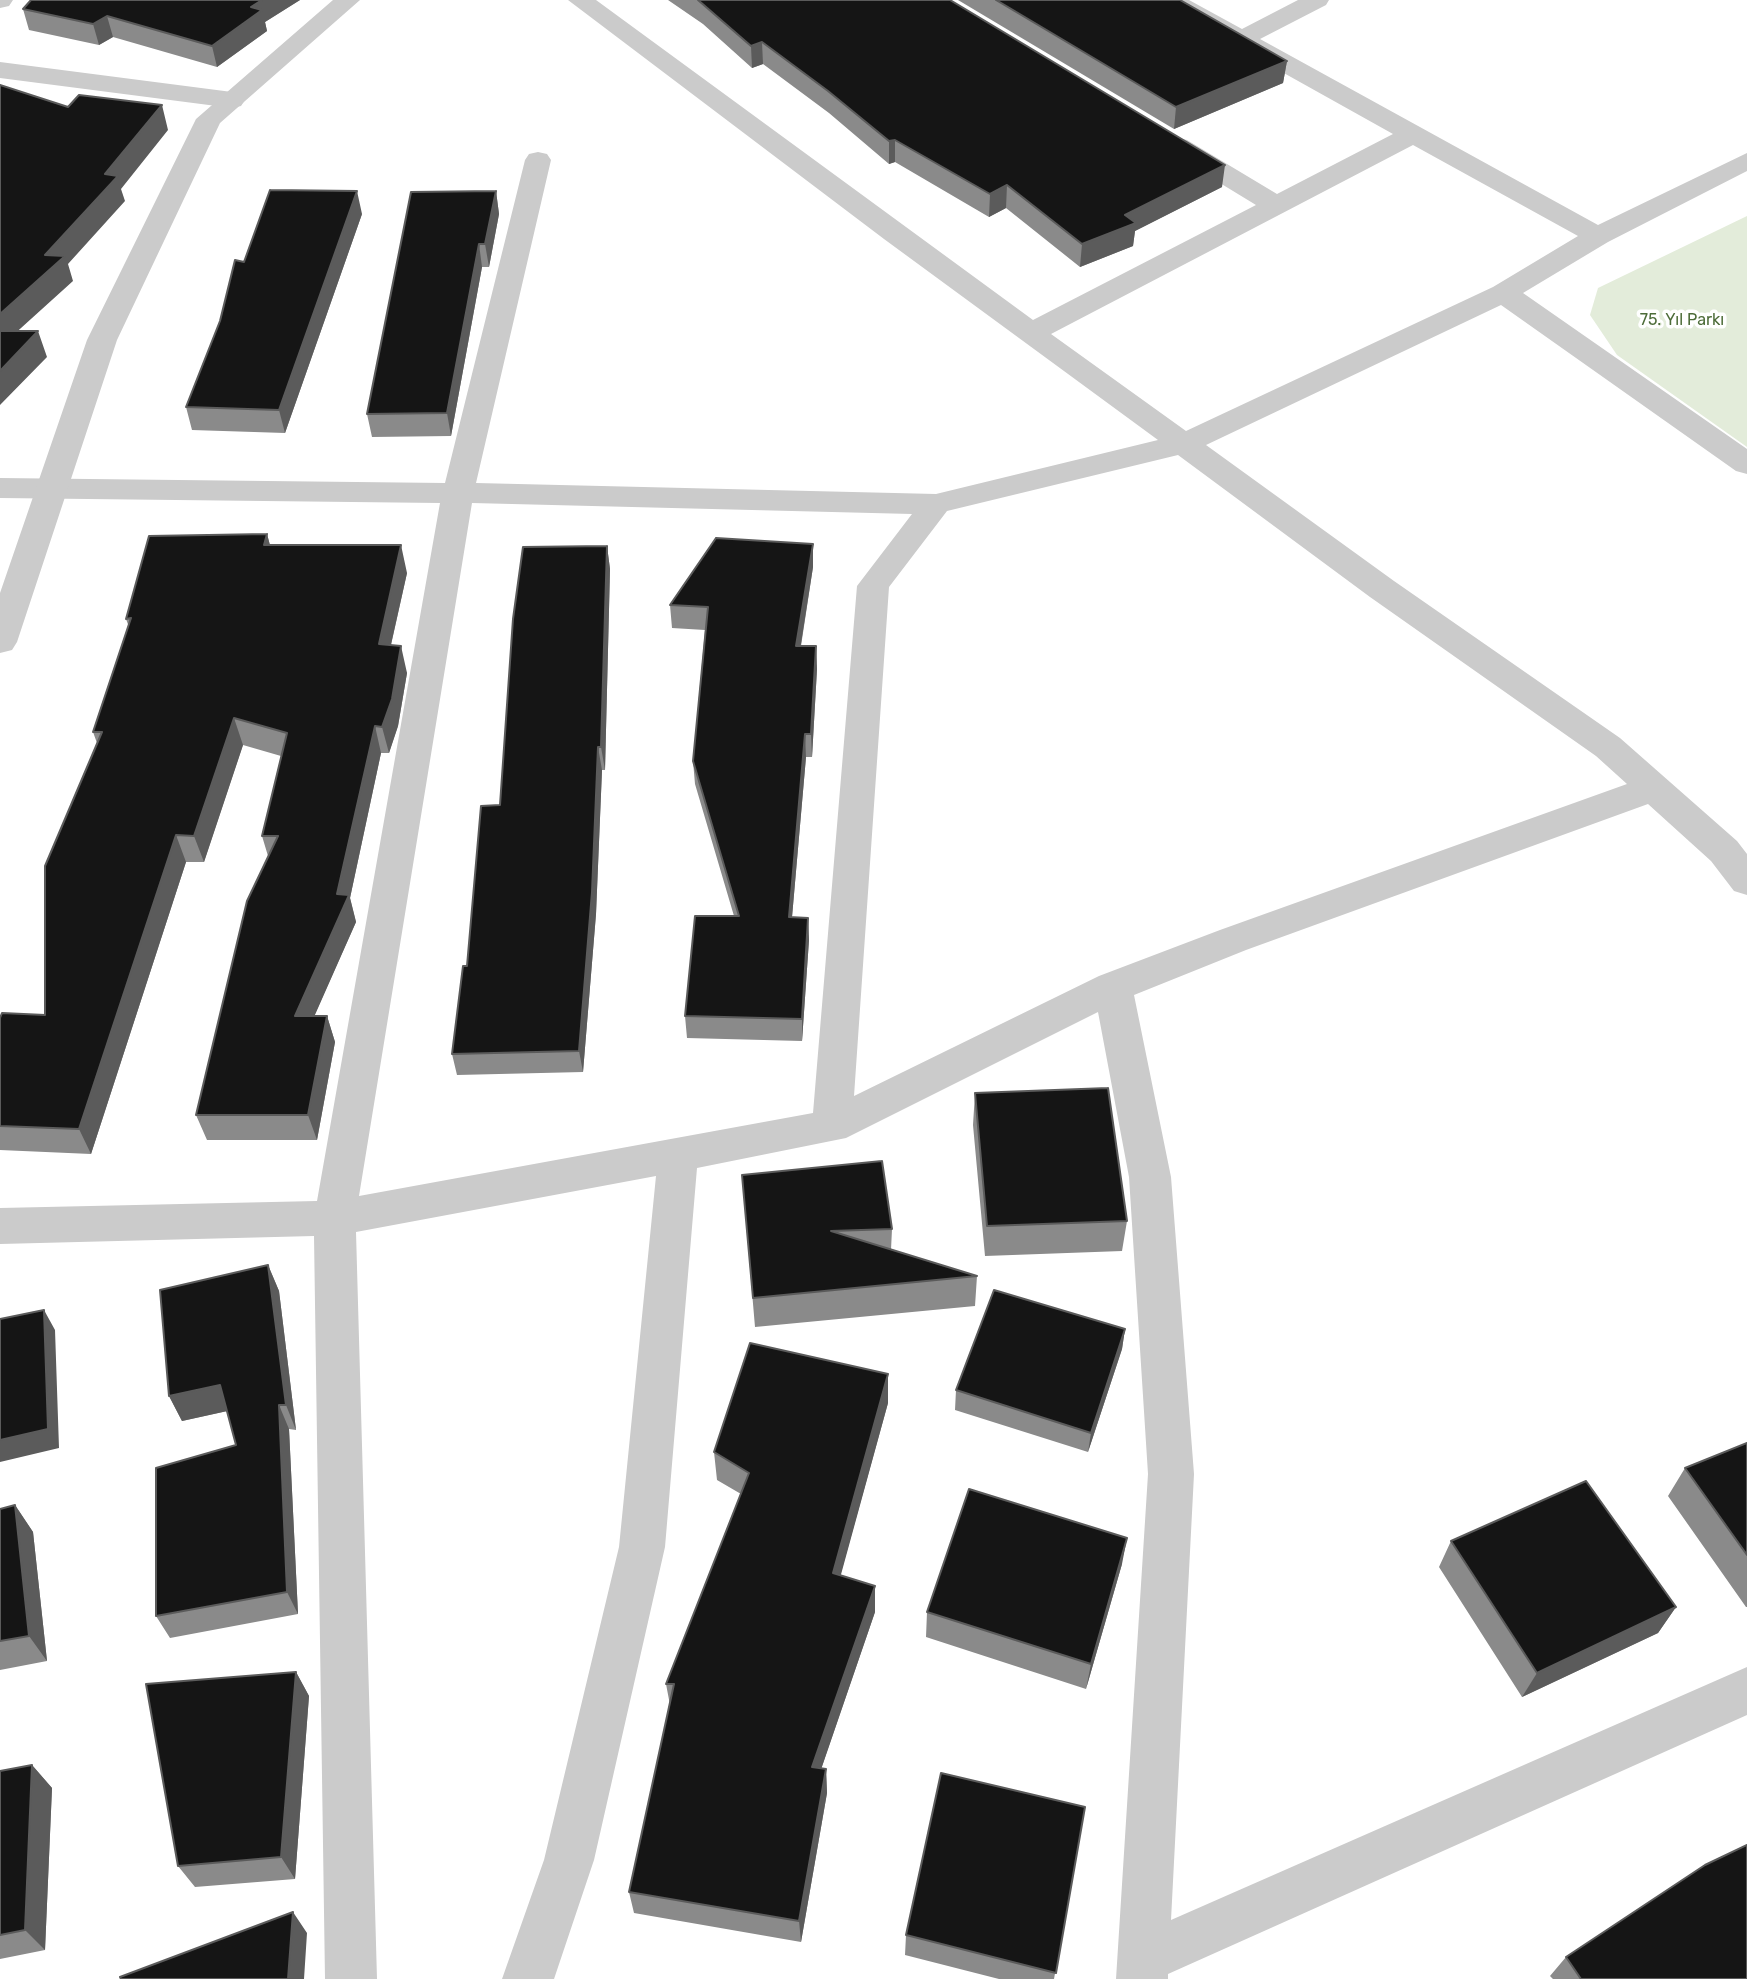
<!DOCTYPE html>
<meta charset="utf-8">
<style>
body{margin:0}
canvas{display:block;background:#fff}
</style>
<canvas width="1747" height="1979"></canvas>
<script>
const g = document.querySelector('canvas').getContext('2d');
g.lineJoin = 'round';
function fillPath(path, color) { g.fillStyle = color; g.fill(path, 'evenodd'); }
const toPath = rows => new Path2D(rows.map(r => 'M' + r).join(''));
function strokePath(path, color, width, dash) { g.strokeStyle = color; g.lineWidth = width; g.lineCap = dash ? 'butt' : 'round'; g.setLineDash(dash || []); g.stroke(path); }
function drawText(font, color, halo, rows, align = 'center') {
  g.font = font + ' Rubik,sans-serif'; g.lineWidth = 7; g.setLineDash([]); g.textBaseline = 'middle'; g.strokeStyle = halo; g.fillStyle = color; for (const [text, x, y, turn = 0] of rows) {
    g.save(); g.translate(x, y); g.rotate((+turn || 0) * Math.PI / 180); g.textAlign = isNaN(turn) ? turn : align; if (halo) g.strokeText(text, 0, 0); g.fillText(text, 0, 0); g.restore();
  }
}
const green = toPath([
 [1747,216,1747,447,1617,355,1590,315,1598,288]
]);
const minor = toPath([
 [0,0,13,0,9,6,0,8,0,0],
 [568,0,596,0,1033,320,1256,205,1169,152,1165,146,1169,140,1178,138,1187,140,1277,194,1393,134,1162,5,1159,0,1189,0,1242,29,1298,0,1329,0,1326,5,1260,39,1598,225,1747,153,1747,171,1608,242,1523,293,1747,449,1747,474,1736,471,1501,305,1206,445,1394,581,1620,738,1737,841,1747,854,1747,895,1734,891,1711,861,1648,804,1246,950,1134,995,1171,1177,1194,1474,1171,1920,1747,1667,1747,1715,1168,1974,1168,1979,1116,1979,1148,1474,1129,1177,1098,1012,846,1138,697,1168,665,1547,594,1860,554,1979,502,1979,544,1860,619,1547,656,1176,356,1232,377,1979,325,1979,314,1236,0,1244,0,1208,317,1201,440,503,0,498,0,478,445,483,525,160,529,154,538,152,547,154,551,160,476,483,936,494,1158,440,884,239,568,0],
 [1413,145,1578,236,1493,287,1186,431,1051,334,1413,145],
 [1178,455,1370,597,1596,756,1627,784,1220,930,1099,976,854,1096,889,587,947,511,1178,455],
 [472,503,912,514,857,586,813,1113,359,1196,472,503],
 [0,62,232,92,241,94,245,100,241,106,232,108,0,78,0,62]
]);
const tertiary = toPath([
 [333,0,360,0,220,123,117,340,17,642,12,650,0,653,0,593,87,340,196,119,333,0]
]);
const wall = toPath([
 [31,0,300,0,265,22,267,31,217,67,113,37,99,45,29,30,23,9],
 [668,0,950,0,1222,187,1135,231,1133,246,1080,267,1006,208,989,217,895,162,889,164,829,113,763,64,752,68,703,24],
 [958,0,1180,0,1287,61,1283,83,1174,129],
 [496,191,499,214,489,267,482,267,451,436,372,437,367,414],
 [362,214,285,433,192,430,186,407,244,262],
 [267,534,270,545,407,573,391,645,407,673,398,726,389,753,381,753,350,898,356,922,314,1016,327,1016,335,1042,317,1140,207,1140,196,1115,268,856,262,836,281,756,243,745,204,862,186,862,91,1154,0,1150,0,1018,45,1015,97,743,93,732,129,627,126,619],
 [607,546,610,569,605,770,602,770,596,914,583,1072,457,1075,452,1054,467,966,500,805],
 [813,567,801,646,816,646,817,669,812,757,806,757,792,917,808,918,809,940,802,1041,687,1038,685,1016,734,916,695,784,693,761,705,630,672,628,670,605],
 [975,1093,1127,1221,1122,1251,985,1256,973,1125],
 [742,1175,892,1229,891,1250,977,1276,975,1306,755,1327],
 [268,1265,279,1291,296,1430,289,1429,298,1614,170,1638,156,1616,236,1445,227,1411,182,1421,169,1396],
 [1125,1329,1122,1349,1088,1452,955,1410,956,1390],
 [888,1403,840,1576,875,1586,875,1612,821,1769,826,1769,827,1793,801,1942,634,1913,629,1892,670,1705,666,1684,741,1494,717,1480,714,1452],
 [1747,1443,1747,1607,1746,1607,1668,1496,1685,1468],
 [15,1505,33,1532,47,1661,0,1670,0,1509],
 [1451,1541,1676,1607,1658,1633,1522,1697,1439,1567],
 [1122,1564,1086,1689,926,1637,927,1612],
 [296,1672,309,1696,295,1879,195,1887,178,1866],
 [32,1765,52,1788,45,1950,0,1959,0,1771],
 [1085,1807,1054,1979,999,1979,905,1955,906,1935],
 [1566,1957,1747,1979,1553,1979,1550,1976]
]);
const shadedWall = toPath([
 [262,0,300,0,265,22,267,31,217,67,212,46,251,7],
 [107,16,113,37,99,45,93,24],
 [762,42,763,64,752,68,751,46],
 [1287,61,1283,83,1174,129,1176,107],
 [162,105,168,130,121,189,125,201,68,264,73,281,0,347,0,314,105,174],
 [895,140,895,162,889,164,889,141],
 [1225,165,1222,187,1135,231,1133,246,1080,267,1082,244,1125,215],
 [1007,185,1006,208,989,217,990,194],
 [357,191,362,214,285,433,279,410],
 [496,191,499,214,489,267,485,244],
 [479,244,482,267,451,436,447,413],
 [38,331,47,357,0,405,0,371],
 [267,534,274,561,264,545],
 [813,544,813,567,797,669,796,646],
 [401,545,407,573,385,671,379,644],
 [607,546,610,569,605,770,601,747],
 [401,646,407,673,398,726,389,753,382,727],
 [816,646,817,669,812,757,811,734],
 [234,718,243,745,204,862,194,836],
 [375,726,381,753,350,898,356,922,303,1042,295,1016,337,894],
 [805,734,806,757,790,940,789,917],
 [598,747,602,770,596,914,583,1072,579,1051],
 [176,835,186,862,91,1154,79,1129],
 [808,918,809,940,802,1041,802,1019],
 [327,1016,335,1042,317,1140,308,1115],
 [268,1265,279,1291,296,1430,286,1405],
 [44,1310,55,1330,59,1448,0,1462,0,1440],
 [1125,1329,1122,1349,1088,1452,1091,1433],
 [888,1374,888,1403,834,1600,833,1573],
 [220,1385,232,1410,182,1421,169,1396],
 [279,1405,289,1429,298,1614,287,1592],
 [15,1505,33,1532,47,1661,29,1636],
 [1127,1538,1122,1564,1086,1689,1091,1664],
 [875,1586,875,1612,814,1790,812,1767],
 [1676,1607,1658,1633,1522,1697,1537,1673],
 [296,1672,309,1696,295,1879,281,1857],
 [32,1765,52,1788,45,1950,25,1930],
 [826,1769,827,1793,801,1942,799,1921],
 [293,1912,307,1933,304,1979,288,1979]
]);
const building = toPath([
 [31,0,262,0,251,7,262,10,212,46,107,16,93,24,23,9,31,0],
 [698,0,950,0,1225,165,1125,215,1136,223,1082,244,1007,185,990,194,895,140,889,141,828,91,762,42,751,46,698,0],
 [996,0,1180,0,1287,61,1176,107,996,0],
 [0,85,68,107,79,95,162,105,105,174,118,176,45,255,65,256,0,314,0,85],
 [270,190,357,191,279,410,186,407,220,321,235,260,244,262,270,190],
 [496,191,485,244,479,244,447,413,367,414,411,192,496,191],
 [0,331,38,331,0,371,0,331],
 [267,534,264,545,401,545,379,644,401,646,392,699,382,727,375,726,337,894,349,895,295,1016,327,1016,308,1115,196,1115,247,901,278,836,262,836,287,733,234,718,194,836,176,835,79,1129,0,1126,0,1018,2,1013,45,1015,45,866,102,732,93,732,131,618,126,619,149,536,267,534],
 [716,538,813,544,796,646,816,646,811,734,805,734,789,917,808,918,802,1019,685,1016,695,916,739,916,693,761,708,607,670,605,716,538],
 [607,546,601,747,598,747,592,892,579,1051,452,1054,463,966,467,966,481,806,500,805,513,619,523,547,607,546],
 [1108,1088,1127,1221,987,1226,975,1093,1108,1088],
 [882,1161,892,1229,831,1231,977,1276,753,1298,742,1175,882,1161],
 [268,1265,286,1405,279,1405,287,1592,156,1616,156,1468,236,1445,220,1385,169,1396,160,1290,268,1265],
 [994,1290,1125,1329,1091,1433,956,1390,994,1290],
 [44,1310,48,1429,0,1440,0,1319,44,1310],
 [750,1343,888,1374,833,1573,875,1586,812,1767,826,1769,799,1921,629,1892,674,1684,666,1684,749,1473,714,1452,750,1343],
 [1747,1443,1747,1555,1685,1468,1747,1443],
 [1586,1481,1676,1607,1537,1673,1451,1541,1586,1481],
 [969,1489,1127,1538,1091,1664,927,1612,969,1489],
 [15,1505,29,1636,0,1641,0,1509,15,1505],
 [296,1672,281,1857,178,1866,146,1684,296,1672],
 [32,1765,25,1930,0,1935,0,1771,32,1765],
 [941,1773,1085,1807,1056,1973,906,1935,941,1773],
 [1747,1845,1747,1979,1581,1979,1566,1957,1705,1865,1747,1845],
 [293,1912,288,1979,121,1979,120,1977,293,1912]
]);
const farParknames = [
 ["75. Yıl Parkı",1682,320]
];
fillPath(green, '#e3ecda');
fillPath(minor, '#cbcbcb');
fillPath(tertiary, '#cbcbcb');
fillPath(wall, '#8a8a8a');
fillPath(shadedWall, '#5b5b5b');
fillPath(building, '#151515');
strokePath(building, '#5b5b5b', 2);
drawText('16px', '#4d6c39', '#fff', farParknames);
</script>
